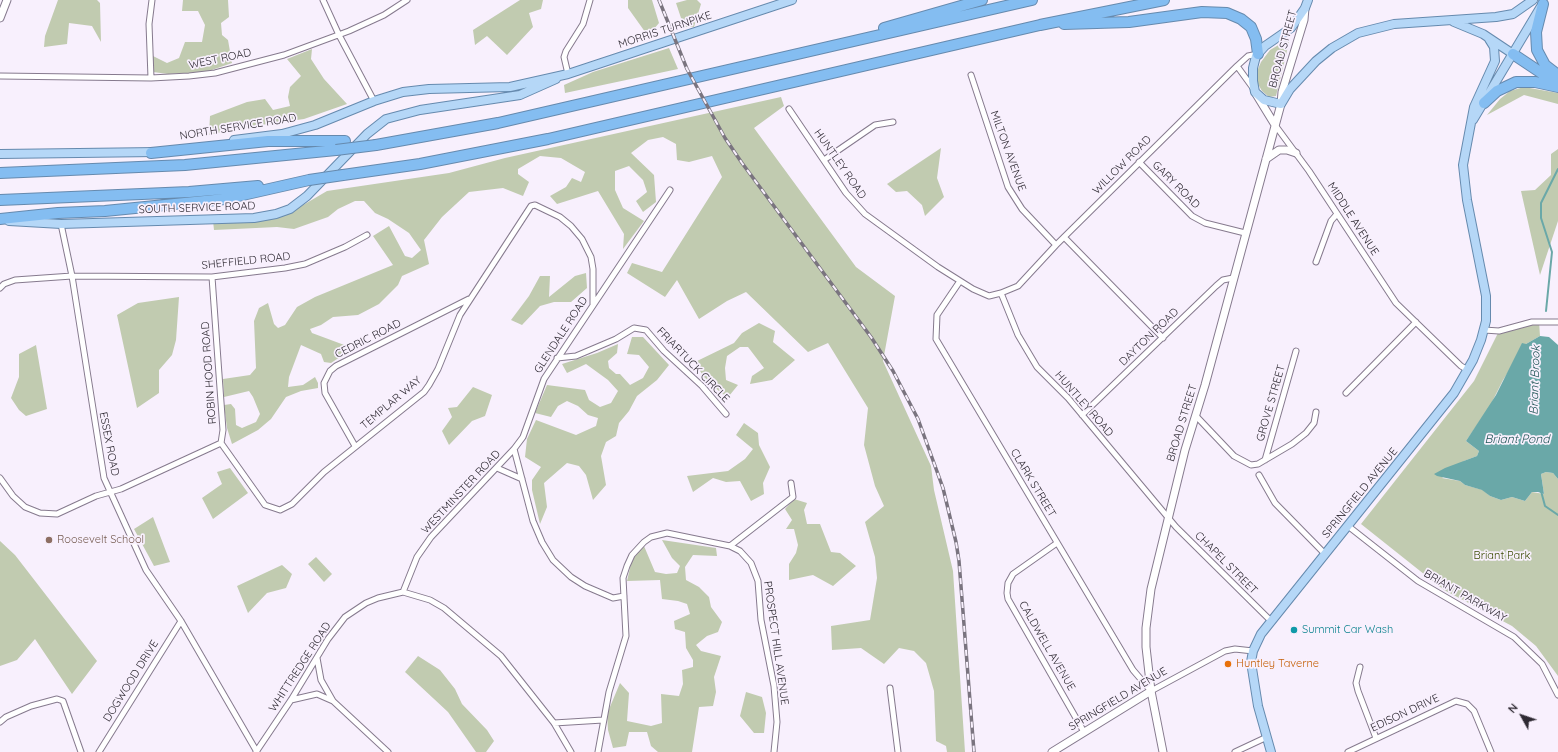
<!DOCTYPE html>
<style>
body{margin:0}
#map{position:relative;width:1558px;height:752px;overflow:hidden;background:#f8f0fd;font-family:Quicksand,sans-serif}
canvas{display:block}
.north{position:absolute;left:1502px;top:696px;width:40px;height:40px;-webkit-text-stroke:3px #f8f0fd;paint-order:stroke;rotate:310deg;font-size:11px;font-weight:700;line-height:16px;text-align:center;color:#2f2a33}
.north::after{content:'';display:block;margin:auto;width:14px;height:18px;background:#2f2a33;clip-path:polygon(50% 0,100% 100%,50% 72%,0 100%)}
</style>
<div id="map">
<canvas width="1558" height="752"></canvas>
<div class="north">N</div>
</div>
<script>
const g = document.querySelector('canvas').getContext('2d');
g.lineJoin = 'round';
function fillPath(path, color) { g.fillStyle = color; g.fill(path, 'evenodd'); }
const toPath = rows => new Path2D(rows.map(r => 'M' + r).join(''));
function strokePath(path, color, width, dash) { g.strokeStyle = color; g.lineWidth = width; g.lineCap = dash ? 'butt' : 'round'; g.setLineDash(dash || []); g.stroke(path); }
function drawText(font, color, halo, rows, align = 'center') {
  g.font = font + ' Quicksand,sans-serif'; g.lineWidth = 3.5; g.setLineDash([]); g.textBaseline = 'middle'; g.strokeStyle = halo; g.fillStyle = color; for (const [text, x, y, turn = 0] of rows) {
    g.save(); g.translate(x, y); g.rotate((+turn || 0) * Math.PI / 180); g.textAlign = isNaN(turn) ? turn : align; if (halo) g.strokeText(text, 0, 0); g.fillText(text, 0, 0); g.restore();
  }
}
const green = toPath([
 [58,0,97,0,100,3,101,42,92,26,69,23,67,44,44,47,45,36],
 [183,0,228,0,229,17,221,23,222,35,228,40,232,63,206,72,168,74,153,72,153,56,167,63,179,58,185,42,202,42,205,25,198,11,182,11],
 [520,0,543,0,541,9,529,13,533,27,507,55,487,36,475,45,473,30],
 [628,0,652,0,659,23,648,36,628,8],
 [687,0,697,0,701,4,694,27,684,27,676,3],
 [1287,40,1289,41,1286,55,1276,96,1269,97,1262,91,1258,84,1258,69,1261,62,1270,50],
 [669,48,678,69,565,93,564,85,593,72],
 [312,49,311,59,324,79,347,104,304,119,239,128,209,135,210,116,247,102,265,99,273,110,290,106,288,97,290,87,301,76,287,59],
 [1524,87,1558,93,1558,104,1524,95,1487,115,1500,99,1510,91],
 [781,97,784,106,754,128,856,267,895,296,883,361,931,466,934,490,953,571,965,752,947,752,946,746,936,741,934,691,926,663,914,651,899,648,884,664,861,648,832,650,831,626,870,620,877,578,875,557,865,522,884,506,875,486,864,445,868,408,828,343,808,352,746,292,727,301,699,319,677,280,665,297,627,273,632,263,662,272,722,177,712,156,689,162,677,160,676,144,663,137,648,140,631,153,654,175,656,202,643,212,636,201,647,192,643,180,629,166,615,171,615,190,623,208,644,221,623,249,624,234,598,191,557,204,550,196,566,187,572,178,581,182,585,172,561,158,540,156,518,169,518,174,529,182,523,196,503,188,469,192,442,217,424,240,429,264,402,276,398,285,379,304,358,315,333,317,321,325,310,329,312,333,347,346,346,353,331,363,324,362,321,354,301,345,289,377,288,387,303,385,315,377,318,383,318,388,301,391,286,397,271,419,258,430,232,444,227,428,224,405,231,404,235,409,236,425,242,428,256,422,260,414,253,397,249,391,224,397,223,379,250,375,256,368,254,321,259,308,268,303,274,324,278,328,285,325,297,307,315,297,393,265,373,236,389,226,405,256,412,258,421,250,409,233,388,219,375,213,364,201,355,201,338,209,328,217,294,229,277,227,214,230,213,221,276,217,298,208,327,191,449,173,505,158],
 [941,148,937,178,944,197,925,216,922,205,907,191,896,192,887,184],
 [1558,149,1558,221,1540,275,1521,191,1535,190,1551,175,1551,154],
 [586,273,587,288,571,302,554,302,540,306,522,325,511,320,529,296,540,276,550,276,549,297,575,276],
 [179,297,176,340,172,355,159,370,159,393,137,408,117,315,138,303],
 [1539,321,1540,336,1526,344,1503,380,1490,406,1466,441,1479,451,1477,456,1464,461,1442,478,1460,481,1465,485,1483,490,1490,496,1501,500,1512,497,1525,501,1532,492,1544,494,1541,474,1546,472,1553,473,1558,479,1558,676,1536,646,1512,626,1444,590,1361,524,1474,381,1499,331],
 [759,323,775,331,773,342,795,360,772,380,750,384,752,376,764,368,748,347,740,347,727,356,725,368,726,380,738,385,729,396,722,394,703,376,695,362,734,343,742,333],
 [632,337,643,337,669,365,657,380,637,396,629,411,619,423,616,436,606,442,601,456,606,485,593,500,586,475,579,466,567,463,544,483,547,507,540,524,532,490,532,480,541,467,525,457,527,439,536,420,576,435,596,426,598,418,588,415,578,406,567,401,558,406,551,417,535,413,547,385,585,390,589,400,600,407,611,403,618,391,608,380,586,364,567,373,562,364,597,353,618,344,617,353,608,361,609,368,616,374,620,374,630,385,643,378,649,367,639,355,627,354],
 [36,345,47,409,26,416,19,410,11,398,19,377,19,354],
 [473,387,492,395,485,416,472,421,449,445,442,431,452,417,448,408,457,407],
 [744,423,758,433,759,445,770,467,763,483,764,494,751,501,740,481,726,482,713,478,693,492,687,476,728,471,745,459,753,449,736,435],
 [230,468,248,493,213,519,202,498,222,484,217,472],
 [794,499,807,503,804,510,807,524,820,524,831,552,840,553,856,566,833,586,813,575,789,580,789,564,796,553,798,545,794,529,786,529,792,520,785,509],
 [153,517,170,562,154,566,134,529],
 [662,540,716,548,717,556,693,555,685,567,686,580,699,587,709,597,711,607,722,622,718,632,707,636,696,645,701,651,721,656,714,677,716,692,713,706,699,707,692,752,658,752,651,746,647,732,629,732,626,746,613,748,608,730,607,714,620,683,629,693,627,721,651,726,662,723,661,694,679,696,683,684,682,670,693,667,693,660,686,648,685,632,675,629,674,621,690,614,687,604,678,601,662,599,660,580,627,581,632,559,644,546,655,572,666,574,677,573,680,566,672,558],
 [0,541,15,555,97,661,72,694,35,639,17,660,0,666],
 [316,557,332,574,324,582,308,564],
 [282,565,292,574,286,588,267,593,248,613,237,586],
 [418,656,440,670,455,689,462,704,487,730,494,741,486,752,476,752,448,712,405,672],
 [746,692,762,697,766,713,764,733,754,733,740,716]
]);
const water = toPath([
 [1540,336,1549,337,1558,345,1558,498,1558,479,1553,473,1546,472,1541,474,1544,494,1538,492,1532,492,1525,501,1512,497,1501,500,1490,496,1482,490,1465,485,1460,481,1437,476,1434,474,1445,468,1477,456,1479,451,1466,441,1496,395,1522,343,1526,344]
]);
const stream = toPath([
 [1546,311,1552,252,1541,218,1541,203,1558,169],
 [1541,491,1545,506,1558,515]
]);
const street = toPath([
 [323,0,339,35,374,101],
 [1237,66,1253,88],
 [568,74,564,57,566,51,583,24,590,0],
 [971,75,1008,187,1022,209,1056,245],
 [0,76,151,78,189,76,215,73,284,55,349,31,384,15,407,0],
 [151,78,149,24,152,0],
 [789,109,846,193,865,214,938,267,973,289,989,296,1001,293,1018,286,1056,245,1237,66,1248,56,1258,54],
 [1275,125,1309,171,1396,303,1461,366,1468,370],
 [824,160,875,125,893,122],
 [1139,162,1192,216,1205,223,1245,233],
 [61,224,72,276,104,478,146,570,181,621,257,752],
 [1064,237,1163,338],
 [1316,262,1331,221,1337,214],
 [960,281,937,315,936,339,1133,670,1151,691,1225,651,1235,649,1253,651],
 [0,288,4,284,15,280,72,276,212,277,285,268,305,264,345,247,367,235],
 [1001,293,1018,335,1037,367,1068,398,1176,527,1271,621],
 [1484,330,1499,331,1532,322,1558,322],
 [557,358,576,356,616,339,634,328,646,330,664,351,702,386,726,414],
 [1346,393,1416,322],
 [1082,415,1216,286,1223,280,1233,278],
 [1196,416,1234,456,1251,465,1258,464,1292,444,1306,433,1314,423,1316,412],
 [221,443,265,505,280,510,292,504,324,472,424,392,429,385,438,369,460,315,531,206,535,205,560,217,571,226,582,239,591,257,593,269,593,304],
 [355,446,325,393,324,383,330,371,336,366,469,299],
 [1265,460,1296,351],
 [497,468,522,479],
 [1259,475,1275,503,1325,554],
 [0,478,13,496,25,507,40,513,57,514,96,496,121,489,221,443,223,430,212,277],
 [1348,526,1418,581,1514,637,1542,664,1558,695],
 [1057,543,1013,574,1008,583,1007,593,1008,599,1084,732],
 [730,546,793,497,791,483],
 [403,592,417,557,431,537,514,449],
 [624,596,613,598,585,586,571,577,553,560,542,542,533,521,514,449,523,437,544,379,670,190],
 [317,658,321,680,333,701,388,752],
 [1360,667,1356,683,1358,691,1376,738],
 [890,688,898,752],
 [291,700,317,694,333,701],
 [0,722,6,717,31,706,57,699,63,701,81,752],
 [554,723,603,720],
 [99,752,181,621],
 [256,752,291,700,328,639,345,617,366,603,378,598,403,592,430,600,444,608,501,656,554,723,571,752],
 [598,752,609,692,626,636,623,578,627,566,632,555,644,542,651,537,667,533,730,546,740,551,751,563,758,581,761,620,774,686,777,722,774,752],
 [1235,752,1267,737],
 [1348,752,1456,701,1467,704,1474,711,1491,752]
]);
const secondary = toPath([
 [0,18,7,0],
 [1256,94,1275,125],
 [1266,159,1279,150,1287,150,1296,153],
 [1052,752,1151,691],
 [1163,752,1151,691,1146,647,1146,628,1151,589,1185,450,1205,385,1281,104,1282,92,1304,20,1305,8]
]);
const primary = toPath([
 [1308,0,1305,8,1291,28,1265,46,1256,56,1253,68,1253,81,1255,92,1264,100,1281,104,1290,89,1316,61,1332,48,1358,33,1394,24,1496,17,1513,14,1533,0],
 [1454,22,1483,34,1513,54],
 [1473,120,1540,8],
 [234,140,282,134,315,125,374,101,403,92,429,89,510,87,568,74,792,0],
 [0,154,157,152],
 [9,221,61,224,254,218,276,214,290,209,307,196,367,134,386,119,420,110,520,95,556,79],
 [1271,752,1258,706,1251,662,1253,651,1261,634,1454,393,1473,360,1481,340,1486,321,1486,296,1467,200,1463,165,1474,107,1495,61,1494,47,1489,39]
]);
const highway = toPath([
 [1543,4,1536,32,1537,50,1545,65,1558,75],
 [1064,24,1129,22,1202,12,1227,13,1241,19,1251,27,1256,39,1258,54],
 [884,28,982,0],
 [1513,54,1558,84],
 [1484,103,1497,91,1516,82,1535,82,1558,87],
 [376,145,498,123,1032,0],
 [151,153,268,141,345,141],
 [0,173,185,165,336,150],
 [343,175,420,164,548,139,1040,25,1164,0],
 [0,200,189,192,258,186],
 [0,219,58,213,105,211,225,199,309,180]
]);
const rail = toPath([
 [659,0,687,69,725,138,742,163,871,337,893,371,918,419,943,488,956,542,959,561,974,752]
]);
const highwayBridge = toPath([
 [336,150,376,145],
 [309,180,343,175]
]);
const markers = [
 [49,540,4,"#8d6e63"],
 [1294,630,4,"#0f9aa8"],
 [1228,664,4,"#e8710a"]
];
const streetNames = [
 ["MORRIS TURNPIKE",665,30,-18],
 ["BROAD STREET",1283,49,-75],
 ["WEST ROAD",220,59,-12],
 ["NORTH SERVICE ROAD",238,127,-9],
 ["MILTON AVENUE",1008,151,70],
 ["HUNTLEY ROAD",840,164,55],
 ["WILLOW ROAD",1122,165,-45],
 ["GARY ROAD",1176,185,45],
 ["SOUTH SERVICE ROAD",197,208,-2],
 ["MIDDLE AVENUE",1353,219,57],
 ["SHEFFIELD ROAD",246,261,-6],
 ["GLENDALE ROAD",561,335,-57],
 ["DAYTON ROAD",1149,337,-44],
 ["CEDRIC ROAD",368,339,-27],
 ["FRIARTUCK CIRCLE",693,365,46],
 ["ROBIN HOOD ROAD",209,373,-94],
 ["TEMPLAR WAY",391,403,-40],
 ["GROVE STREET",1271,403,-74],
 ["HUNTLEY ROAD",1084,404,49],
 ["BROAD STREET",1182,423,-73],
 ["ESSEX ROAD",109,444,79],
 ["CLARK STREET",1033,483,59],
 ["WESTMINSTER ROAD",461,492,-47],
 ["SPRINGFIELD AVENUE",1360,493,-51],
 ["CHAPEL STREET",1226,563,45],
 ["BRIANT PARKWAY",1465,596,30],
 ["PROSPECT HILL AVENUE",776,643,82],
 ["CALDWELL AVENUE",1047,646,60],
 ["WHITTREDGE ROAD",300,667,-57],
 ["DOGWOOD DRIVE",131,681,-58],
 ["SPRINGFIELD AVENUE",1118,699,-31],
 ["EDISON DRIVE",1405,713,-25]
];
const educationNames = [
 ["Roosevelt School",57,540]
];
const parkNames = [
 ["Briant Park",1502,556]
];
const cultureNames = [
 ["Summit Car Wash",1302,630]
];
const foodNames = [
 ["Huntley Taverne",1236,664]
];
const waterNames = [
 ["Briant Brook",1535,380,-88],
 ["Briant Pond",1517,439]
];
fillPath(green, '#c1cbb0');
fillPath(water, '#6aa8a8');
strokePath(stream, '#6aa8a8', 2);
strokePath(street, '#867a8e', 7);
strokePath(secondary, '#867a8e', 9);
strokePath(primary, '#668aae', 10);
strokePath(highway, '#668aae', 12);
strokePath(street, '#fff', 5);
strokePath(secondary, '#fff', 7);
strokePath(primary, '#b5d7f7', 8);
strokePath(highway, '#84bdf1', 10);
strokePath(rail, '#7a747f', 3.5);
strokePath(rail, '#f8f0fd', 2, [6]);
strokePath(highwayBridge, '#668aae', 12, []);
strokePath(highwayBridge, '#84bdf1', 10);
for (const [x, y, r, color] of markers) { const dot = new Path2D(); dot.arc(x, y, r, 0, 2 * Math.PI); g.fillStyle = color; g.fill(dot); strokePath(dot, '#f8f0fd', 1.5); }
drawText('11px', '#2f2a33', '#f8f0fd', streetNames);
drawText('11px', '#785e54', '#f8f0fd', educationNames, 'left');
drawText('11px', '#3c4d04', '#f8f0fd', parkNames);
drawText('11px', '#0d838f', '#f8f0fd', cultureNames, 'left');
drawText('11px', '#c56008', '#f8f0fd', foodNames, 'left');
drawText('italic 12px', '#1d5354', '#f8f0fd', waterNames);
</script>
